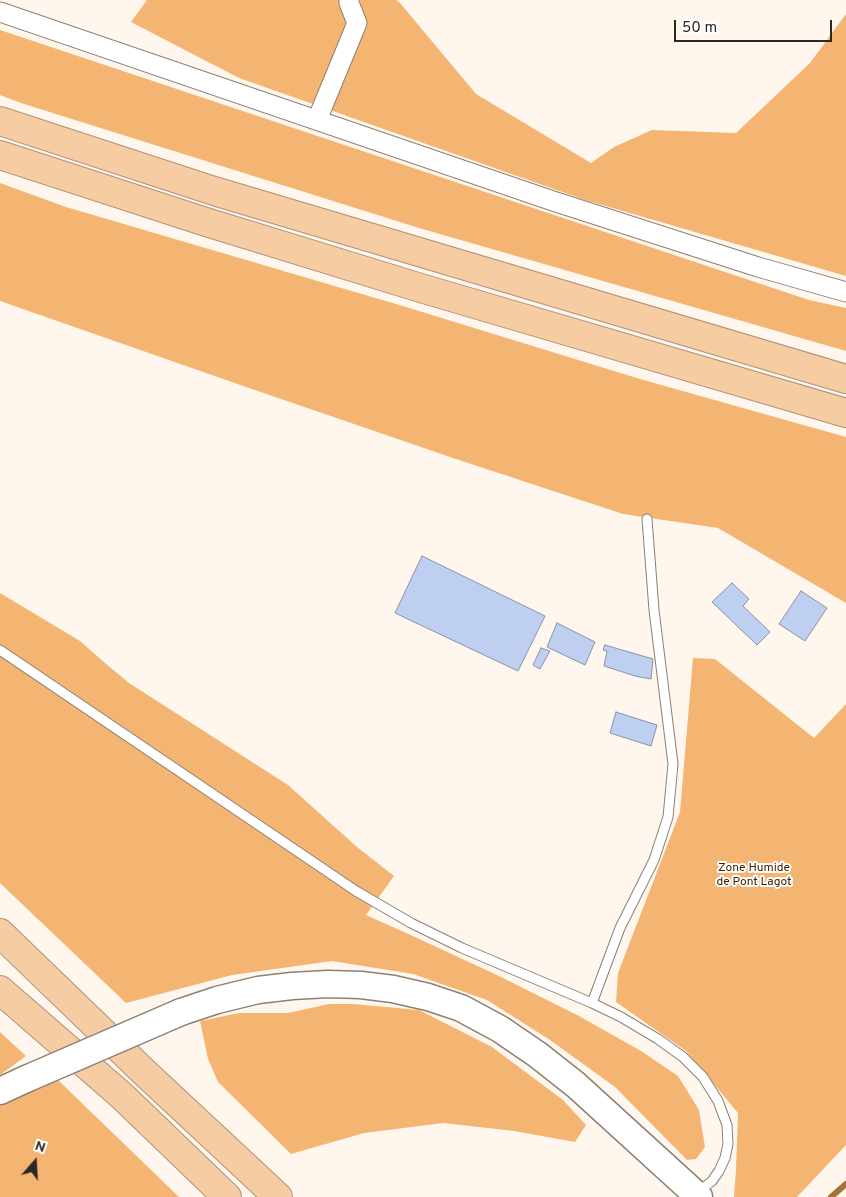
<!DOCTYPE html>
<style>
body{margin:0}
#map{position:relative;width:846px;height:1197px;overflow:hidden;background:#fff6ee;font-family:Overpass,sans-serif}
canvas{display:block}
.north{position:absolute;left:10px;top:1137px;width:50px;height:50px;-webkit-text-stroke:4px #fff;paint-order:stroke;rotate:19deg;font-size:14px;font-weight:700;line-height:20px;text-align:center;color:#2c2722}
.north::after{content:'';display:block;margin:auto;width:18px;height:22px;background:#2c2722;clip-path:polygon(50% 0,100% 100%,50% 72%,0 100%)}
.scale{position:absolute;left:674px;top:20px;width:158px;height:22px;box-sizing:border-box;border:2px solid #2c2722;border-top:0;padding-left:6px;font-size:15px;line-height:18px;white-space:nowrap;color:#2c2722;-webkit-text-stroke:4px #fff;paint-order:stroke}
</style>
<div id="map">
<canvas width="846" height="1197"></canvas>
<div class="north">N</div>
<div class="scale">50 m</div>
</div>
<script>
const g = document.querySelector('canvas').getContext('2d');
g.lineJoin = 'round';
function fillPath(path, color) { g.fillStyle = color; g.fill(path, 'evenodd'); }
const toPath = rows => new Path2D(rows.map(r => 'M' + r).join(''));
function strokePath(path, color, width, dash) { g.strokeStyle = color; g.lineWidth = width; g.lineCap = dash ? 'butt' : 'round'; g.setLineDash(dash || []); g.stroke(path); }
function drawText(font, color, halo, rows, align = 'center') {
  g.font = font + ' Overpass,sans-serif'; g.lineWidth = 4; g.setLineDash([]); g.textBaseline = 'middle'; g.strokeStyle = halo; g.fillStyle = color; for (const [text, x, y, turn = 0] of rows) {
    g.save(); g.translate(x, y); g.rotate((+turn || 0) * Math.PI / 180); g.textAlign = isNaN(turn) ? turn : align; if (halo) g.strokeText(text, 0, 0); g.fillText(text, 0, 0); g.restore();
  }
}
const green = toPath([
 [147,0,396,0,400,3,476,94,591,163,614,147,652,130,736,133,810,63,846,14,846,276,585,200,239,78,131,22],
 [0,30,809,300,846,308,846,351,419,228,21,103,0,95],
 [0,183,66,207,406,307,640,379,846,437,846,603,718,528,623,514,453,458,249,388,0,301],
 [0,593,80,641,105,663,129,683,288,785,357,847,394,876,366,915,415,937,499,976,579,1016,641,1051,678,1076,699,1110,705,1147,696,1159,687,1160,615,1087,550,1040,487,1000,413,974,332,961,232,975,126,1003,0,883],
 [693,658,715,659,814,738,846,704,846,1145,797,1197,734,1197,736,1169,738,1113,686,1051,616,1002,618,973,680,812],
 [329,1004,353,1004,419,1010,492,1047,563,1100,586,1125,575,1142,514,1131,443,1123,364,1133,291,1154,218,1082,208,1059,200,1021,239,1013,288,1013],
 [0,1032,26,1056,0,1075],
 [58,1080,179,1197,0,1197,0,1105]
]);
const stream = toPath([
 [831,1197,846,1184]
]);
const building = toPath([
 [422,556,545,616,518,671,395,613,422,556],
 [732,583,749,599,743,606,770,632,757,645,712,602,732,583],
 [801,591,827,608,805,641,779,624,801,591],
 [557,623,595,642,585,665,547,647,557,623],
 [605,645,653,659,651,679,635,676,604,666,607,651,603,650,605,645],
 [541,648,550,651,540,669,533,665,541,648],
 [616,712,657,725,651,746,610,733,616,712]
]);
const lane = toPath([
 [0,650,356,891,411,923,462,948,592,1003,621,1017,658,1039,683,1057,703,1077,718,1101,727,1125,728,1144,725,1158,719,1171,712,1181,698,1192],
 [592,1003,620,928,654,860,668,817,673,764,654,610,647,519]
]);
const street = toPath([
 [0,12,553,201,758,267,846,292],
 [317,120,357,23,349,3,349,0]
]);
const secondary = toPath([
 [181,1012,217,1000,258,990,292,986,328,984,361,985,393,989,428,997,461,1008,500,1029,538,1055,576,1085,699,1197],
 [0,1091,26,1079]
]);
const highway = toPath([
 [0,121,214,191,846,379],
 [0,155,206,222,424,289,846,413],
 [0,933,144,1072,278,1197],
 [0,990,121,1095,227,1197]
]);
const secondaryBridge = toPath([
 [26,1079,181,1012]
]);
const parkNames = [
 ["Zone Humide",754,869],
 ["de Pont Lagot",754,883]
];
fillPath(green, '#f5b572');
strokePath(stream, '#a47138', 6);
fillPath(building, '#becff1');
strokePath(building, '#8b92a2', 1);
strokePath(lane, '#8d8074', 11);
strokePath(street, '#8d8074', 21);
strokePath(secondary, '#8d8074', 29);
strokePath(highway, '#af9276', 30);
strokePath(lane, '#fff', 9);
strokePath(street, '#fff', 19);
strokePath(secondary, '#fff', 26);
strokePath(highway, '#f6cca3', 28);
strokePath(secondaryBridge, '#8d8074', 29, []);
strokePath(secondaryBridge, '#fff', 26);
drawText('12px', '#3e2200', '#fff', parkNames);
</script>
